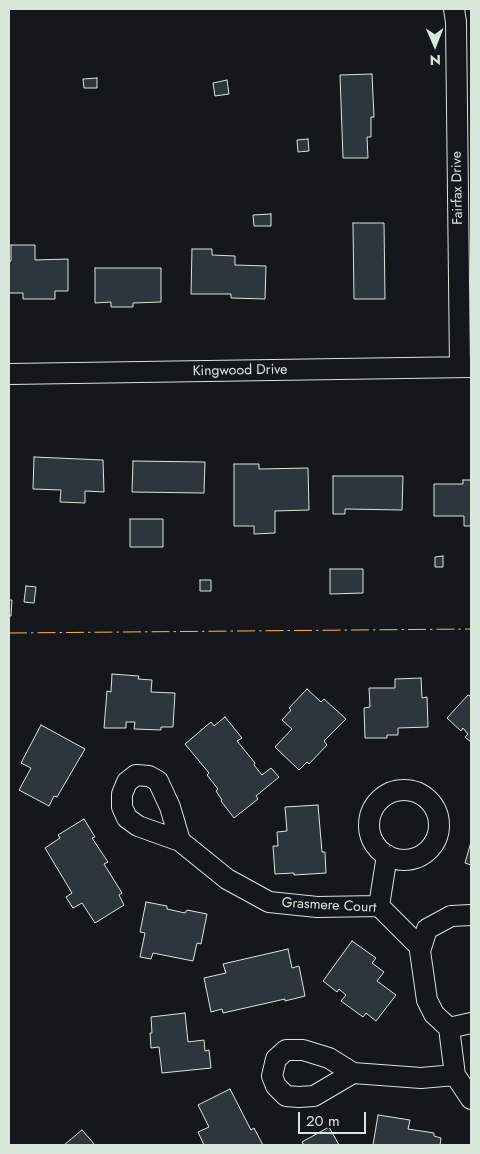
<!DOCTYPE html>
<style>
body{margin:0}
#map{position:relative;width:480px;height:1154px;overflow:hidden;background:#14181c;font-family:Jost,sans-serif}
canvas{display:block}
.frame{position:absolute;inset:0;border:10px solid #d8e6dc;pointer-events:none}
.north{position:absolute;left:410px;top:20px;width:50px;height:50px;-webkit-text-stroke:4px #14181c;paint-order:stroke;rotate:179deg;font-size:14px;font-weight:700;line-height:20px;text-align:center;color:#d8e6dc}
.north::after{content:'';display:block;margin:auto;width:18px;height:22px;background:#d8e6dc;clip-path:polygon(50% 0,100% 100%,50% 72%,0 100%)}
.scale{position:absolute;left:298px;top:1112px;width:68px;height:22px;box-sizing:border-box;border:2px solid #d8e6dc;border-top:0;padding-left:6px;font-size:15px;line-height:18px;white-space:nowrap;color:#d8e6dc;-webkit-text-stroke:4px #14181c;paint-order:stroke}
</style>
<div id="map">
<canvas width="480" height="1154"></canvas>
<div class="frame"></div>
<div class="north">N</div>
<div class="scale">20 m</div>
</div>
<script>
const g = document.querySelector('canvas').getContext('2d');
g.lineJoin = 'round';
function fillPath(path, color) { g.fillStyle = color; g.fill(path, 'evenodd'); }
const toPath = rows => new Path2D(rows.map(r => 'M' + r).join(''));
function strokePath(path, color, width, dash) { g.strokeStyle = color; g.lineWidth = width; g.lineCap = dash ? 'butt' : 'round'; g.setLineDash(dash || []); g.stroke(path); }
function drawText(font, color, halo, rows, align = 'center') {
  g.font = font + ' Jost,sans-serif'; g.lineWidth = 4; g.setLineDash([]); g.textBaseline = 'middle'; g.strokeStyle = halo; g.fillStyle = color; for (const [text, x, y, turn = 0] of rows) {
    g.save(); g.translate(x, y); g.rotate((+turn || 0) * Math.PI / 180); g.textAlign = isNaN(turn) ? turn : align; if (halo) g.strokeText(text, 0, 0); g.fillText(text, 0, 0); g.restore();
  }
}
const building = toPath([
 [372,74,374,117,371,117,371,137,367,137,368,158,343,158,340,75,372,74],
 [97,78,97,88,84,88,83,79,97,78],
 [227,80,229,94,215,96,213,83,227,80],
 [308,139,309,151,298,152,297,140,308,139],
 [271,214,271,226,254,226,253,215,271,214],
 [353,223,384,223,385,299,354,299,353,223],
 [11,245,35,245,35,260,68,259,68,291,55,291,55,299,23,299,23,293,9,293,9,262,11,261,11,245],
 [192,249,212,249,212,255,235,256,235,265,266,266,265,299,231,298,231,294,191,294,192,249],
 [95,268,161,268,161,302,133,303,133,307,111,307,111,302,95,303,95,268],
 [34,457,103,460,104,492,85,491,85,503,60,502,61,490,33,489,34,457],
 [133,461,205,462,204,493,132,492,133,461],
 [234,464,259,464,259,469,308,468,309,510,275,511,275,533,254,534,254,526,234,526,234,464],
 [333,476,403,476,402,510,345,509,345,514,333,514,333,476],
 [463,480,471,480,471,526,464,526,464,516,434,516,434,484,463,484,463,480],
 [130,519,163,519,163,547,130,547,130,519],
 [443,556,443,567,435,567,435,557,443,556],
 [330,569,363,569,363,593,330,594,330,569],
 [200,580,211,580,211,591,200,591,200,580],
 [26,586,36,587,34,603,24,602,26,586],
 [9,600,12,600,11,616,9,616,9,600],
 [112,674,139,676,138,679,152,680,151,692,175,693,173,727,161,727,161,730,134,729,135,722,126,722,126,728,104,728,107,691,111,692,112,674],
 [421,678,422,698,427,697,428,727,398,728,398,735,387,735,387,738,365,738,364,708,370,707,369,688,395,688,395,679,421,678],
 [307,689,321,702,324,699,346,719,324,741,327,745,309,764,307,762,299,770,275,747,292,729,282,720,291,710,289,708,307,689],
 [471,694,471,742,465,737,468,734,463,728,461,731,447,718,468,695,470,696,471,694],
 [225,717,242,738,237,741,255,763,254,765,262,775,271,768,279,777,256,796,258,799,234,818,221,801,222,800,216,791,218,789,207,775,209,773,185,744,211,722,214,726,225,717],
 [41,725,85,749,57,797,54,796,49,806,19,790,31,768,21,763,41,725],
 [318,805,322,852,325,852,326,873,294,875,294,873,275,874,273,846,278,846,277,832,287,831,285,807,318,805],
 [84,819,95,837,92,838,108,862,104,864,122,893,119,895,124,905,95,923,82,903,73,908,66,897,72,893,45,848,60,838,58,835,84,819],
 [471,842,471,865,465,863,471,842],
 [146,902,167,906,167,909,185,913,187,910,207,914,201,944,197,943,193,961,153,953,151,959,140,957,145,933,140,932,146,902],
 [352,941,376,958,372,963,384,972,377,981,396,995,376,1021,366,1013,363,1017,341,1001,346,995,339,989,337,992,323,981,352,941],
 [288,949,292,968,299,966,305,996,285,1001,285,999,223,1013,222,1009,211,1012,204,978,226,973,223,964,288,949],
 [185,1013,188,1042,204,1040,205,1051,209,1050,211,1068,162,1073,159,1047,151,1048,150,1033,152,1033,151,1017,185,1013],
 [230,1089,251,1130,254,1128,263,1145,204,1145,198,1132,209,1127,198,1105,230,1089],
 [378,1115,410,1120,408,1129,434,1133,434,1136,441,1138,440,1145,373,1145,378,1115],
 [329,1127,339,1145,304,1145,302,1142,329,1127],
 [82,1130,95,1145,64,1145,82,1130]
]);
const minor = toPath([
 [454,9,456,22,460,367],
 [9,374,471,367],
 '369 825a35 35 0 1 1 70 0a35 35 0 1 1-70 0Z',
 [180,841,138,826,127,818,122,807,122,794,127,782,136,775,149,776,158,781,170,807,180,841,227,879,269,902,317,907,379,906,420,947],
 [379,906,387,855],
 [471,915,451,916,427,929,420,951,427,1000,434,1014,449,1028,455,1075,471,1099],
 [449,1028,471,1023],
 [353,1073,314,1096,299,1097,286,1096,276,1086,272,1076,276,1059,286,1050,303,1050,329,1058,353,1073,421,1078,455,1075]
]);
const power = toPath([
 [9,633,471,629]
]);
const streetNames = [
 ["Fairfax Drive",458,188,-91],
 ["Kingwood Drive",240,371,-1],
 ["Grasmere Court",329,906,3]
];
fillPath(building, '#2c363c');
strokePath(building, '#d8e6dc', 1);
strokePath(minor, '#d8e6dc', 22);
strokePath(minor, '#14181c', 20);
strokePath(power, '#ffb74d', 1, [18, 4, 2.5, 4]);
drawText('14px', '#d8e6dc', '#14181c', streetNames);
</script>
